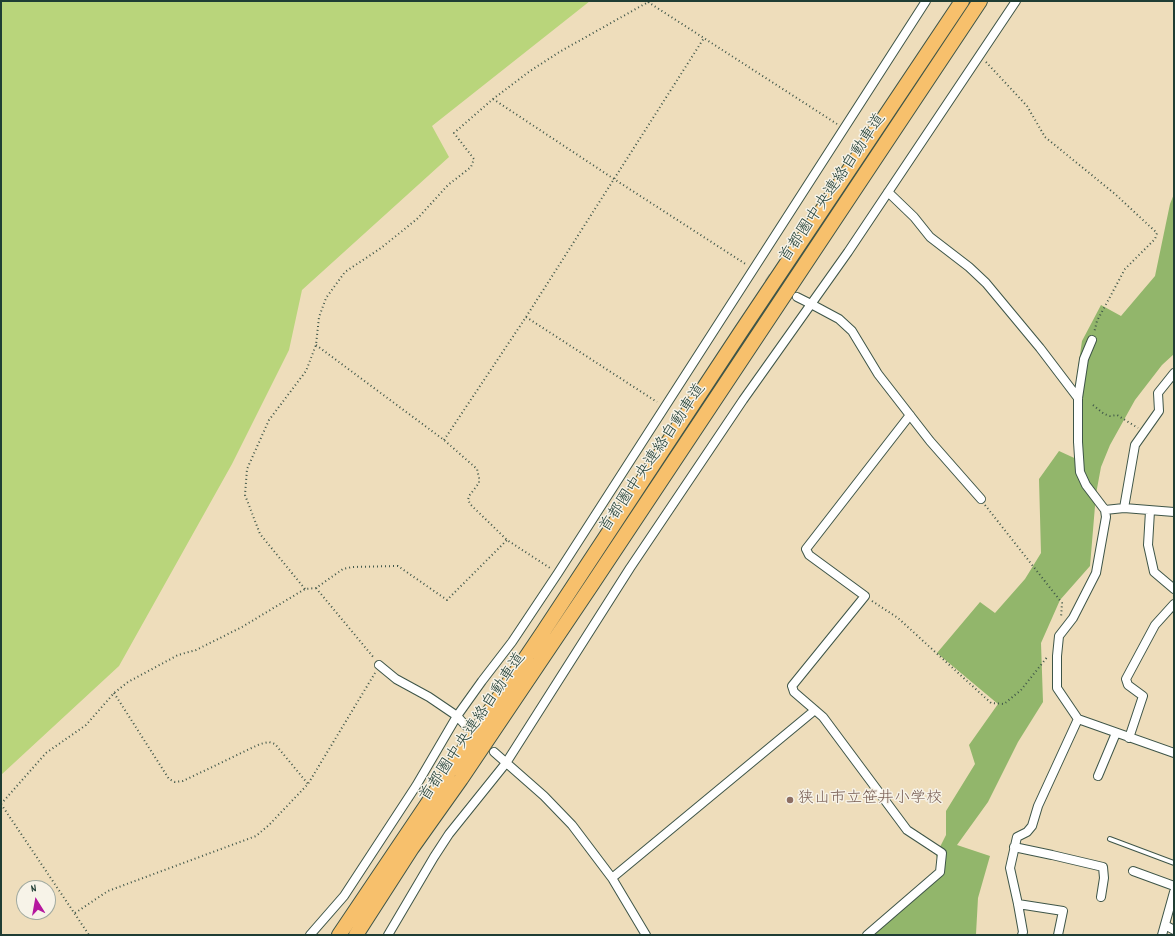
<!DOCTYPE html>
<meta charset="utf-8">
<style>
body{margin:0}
#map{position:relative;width:1175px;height:936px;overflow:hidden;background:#edb;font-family:Dekko,sans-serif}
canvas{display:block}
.frame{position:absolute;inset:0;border:2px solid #1f3d34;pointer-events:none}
.north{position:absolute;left:16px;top:880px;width:40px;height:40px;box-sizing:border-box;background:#f7f3e8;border:1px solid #a1aaa0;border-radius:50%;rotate:349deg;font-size:11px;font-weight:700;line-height:16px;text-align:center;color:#1f3d34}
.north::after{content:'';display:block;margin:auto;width:14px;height:18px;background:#b5179e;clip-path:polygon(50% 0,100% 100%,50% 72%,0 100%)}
</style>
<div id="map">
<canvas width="1175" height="936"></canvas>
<div class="frame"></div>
<div class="north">N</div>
</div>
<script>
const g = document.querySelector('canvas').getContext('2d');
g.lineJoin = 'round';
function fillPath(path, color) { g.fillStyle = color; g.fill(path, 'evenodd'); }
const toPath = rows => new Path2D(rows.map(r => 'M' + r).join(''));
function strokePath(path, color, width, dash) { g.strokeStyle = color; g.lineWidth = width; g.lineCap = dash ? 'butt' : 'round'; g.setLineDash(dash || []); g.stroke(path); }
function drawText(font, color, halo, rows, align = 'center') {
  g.font = font + ' Dekko,"Klee One",sans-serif'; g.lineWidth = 3; g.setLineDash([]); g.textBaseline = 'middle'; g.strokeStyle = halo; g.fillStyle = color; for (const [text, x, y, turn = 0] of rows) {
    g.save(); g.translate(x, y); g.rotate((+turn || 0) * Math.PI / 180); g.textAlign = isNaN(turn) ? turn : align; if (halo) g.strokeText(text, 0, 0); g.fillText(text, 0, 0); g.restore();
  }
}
const green = toPath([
 [1,1,590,1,432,126,449,157,302,290,289,350,232,464,119,666,1,775]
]);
const forest = toPath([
 [1174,194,1174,354,1162,365,1135,400,1110,445,1101,467,1096,494,1090,566,1060,600,1041,643,1043,702,1018,742,988,802,957,845,990,856,978,898,976,934,974,935,866,935,940,867,936,855,946,835,946,811,975,764,969,745,998,704,937,653,980,602,995,613,1025,579,1041,553,1039,479,1059,451,1083,462,1073,402,1082,341,1101,305,1121,316,1155,276,1170,204]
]);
const minorTunnel = toPath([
 [767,277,797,297]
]);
const path = toPath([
 [648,2,837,124],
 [986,62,1027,106,1045,137,1115,194,1157,233,1155,239,1125,269,1097,321,1094,333],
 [493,99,614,179,747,265],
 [526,317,657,402],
 [316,345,444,440,477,469,479,478,479,483,469,496,468,500,471,505,507,540,550,568],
 [1093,405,1104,414,1110,416,1117,415,1138,428],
 [444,440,526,317,704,38],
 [985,505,1062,603,1061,618],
 [316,588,374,658],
 [305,589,260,534,245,495,247,469,269,420,306,371,316,345,319,317,326,298,345,272,381,248,417,219,448,185,471,167,474,159,454,133,493,99,530,71,561,51,650,1],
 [872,601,898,618,991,703,1004,704,1021,690,1048,656],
 [114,693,169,779,175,782,183,781,260,744,269,742,275,744,308,784],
 [1,804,46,753,86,725,114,693,128,682,178,655,196,650,242,627,305,589,316,588,343,569,352,567,398,566,447,600,507,540],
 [1,804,89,935],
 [75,913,108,891,256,836,269,825,308,784,375,673]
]);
const service = toPath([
 [1110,839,1174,863]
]);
const minor = toPath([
 [888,192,914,217,930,237,969,267,986,283,1040,348,1078,398],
 [797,297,811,304,839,319,852,331,878,374,930,441,981,499],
 [1092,340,1084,359,1078,398,1078,442,1080,472,1086,485,1105,510,1124,508,1174,512],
 [1124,508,1135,445,1159,411,1158,393,1174,373],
 [1105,510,1106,517,1096,573,1073,618,1059,636,1057,656,1057,688,1078,719,1174,753],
 [1150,511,1148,545,1154,572,1174,589],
 [379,665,396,679,429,697,457,716,466,726],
 [1129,738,1143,696,1128,685,1126,679,1155,625,1174,604],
 [494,752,544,796,572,825,612,878,646,935],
 [1098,776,1116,733],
 [1014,847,1052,855,1103,867,1104,878,1101,897],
 [1133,871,1174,886],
 [612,878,815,710],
 [1018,904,1063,911,1058,935],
 [1165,925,1174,930],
 [310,935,344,896,416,786,457,716,482,681,512,642,558,573,926,1],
 [388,935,434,857,449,834,506,763,630,568,743,400,848,252,1016,1],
 [867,935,940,872,942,853,907,830,823,717,794,692,792,686,865,596,809,555,806,549,910,415],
 [1022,935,1023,932,1018,904,1010,868,1017,837,1027,832,1032,826,1038,806,1078,719],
 [1162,935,1174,892]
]);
const motorway = toPath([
 [339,935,543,632,740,333,962,1],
 [356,935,412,848,461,779,591,586,980,1]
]);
const markers = [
 [790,800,4,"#8d6e63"]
];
const streetNames = [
 ["首都圏中央連絡自動車道",834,189,-56],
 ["首都圏中央連絡自動車道",654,459,-56],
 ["首都圏中央連絡自動車道",474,728,-56]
];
const educationNames = [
 ["狭山市立笹井小学校",798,800]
];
fillPath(green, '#b9d57b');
fillPath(forest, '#92b66b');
strokePath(minorTunnel, '#c5bda0', 8, [8, 4]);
strokePath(service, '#3e5548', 6);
strokePath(minor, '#3e5548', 10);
strokePath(motorway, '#3e5548', 16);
strokePath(path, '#3e5548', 2, [1, 3]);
strokePath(service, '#fff', 4);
strokePath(minor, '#fff', 8);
strokePath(motorway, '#f7c06c', 14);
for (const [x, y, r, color] of markers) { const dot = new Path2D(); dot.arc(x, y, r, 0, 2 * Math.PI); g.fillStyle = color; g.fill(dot); strokePath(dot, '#f7f3e8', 1.5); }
drawText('16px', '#1f3d34', '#f7f3e8', streetNames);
drawText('16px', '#785e54', '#f7f3e8', educationNames, 'left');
</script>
